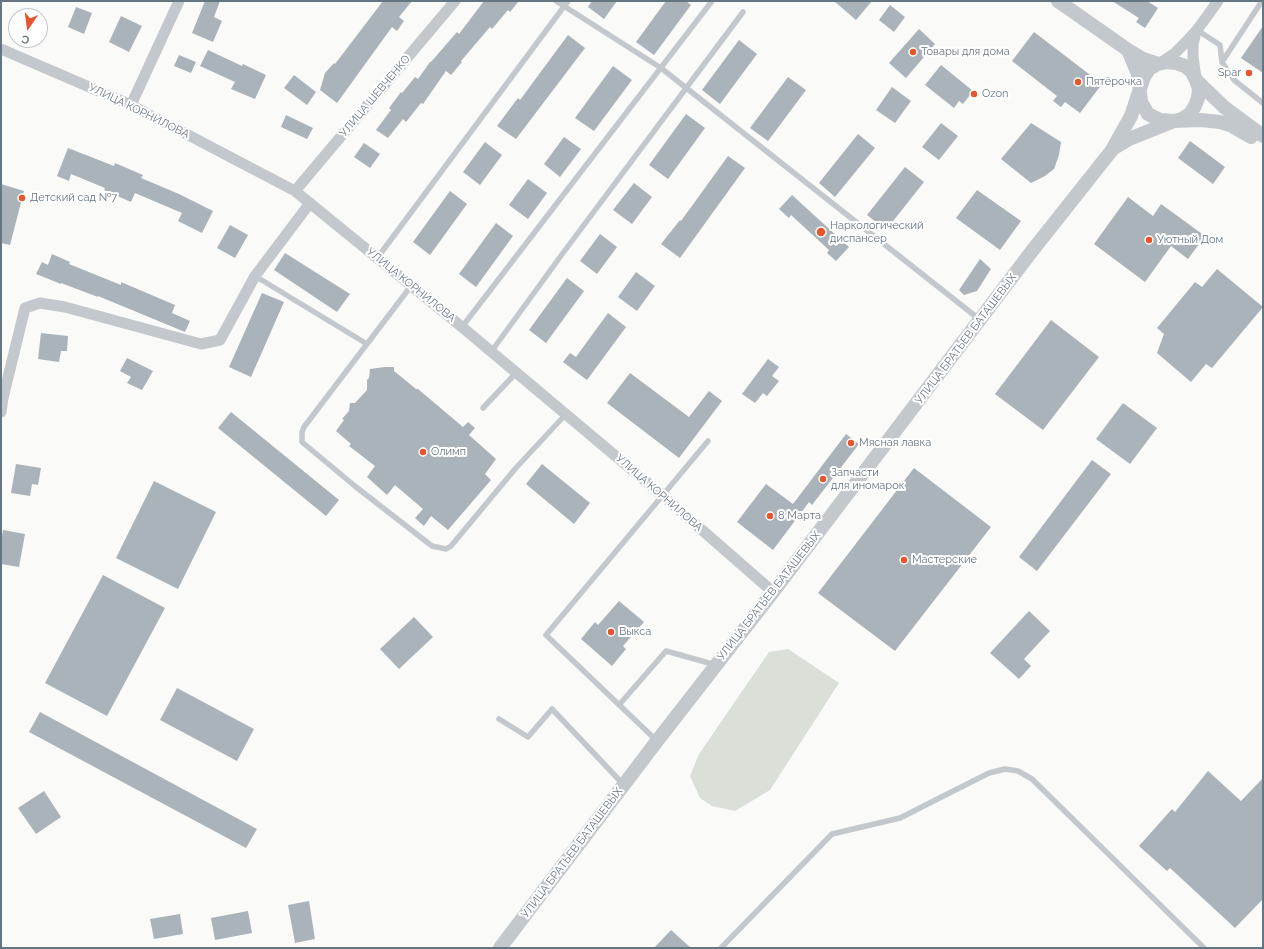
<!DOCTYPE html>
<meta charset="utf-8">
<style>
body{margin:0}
#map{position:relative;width:1264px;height:949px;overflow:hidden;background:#fafaf8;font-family:Raleway,sans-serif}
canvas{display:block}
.frame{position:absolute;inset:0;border:2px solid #657683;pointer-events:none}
.north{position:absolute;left:8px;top:8px;width:40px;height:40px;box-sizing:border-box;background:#fff;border:1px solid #c1c8cd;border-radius:50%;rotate:193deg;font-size:11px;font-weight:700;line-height:16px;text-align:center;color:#657683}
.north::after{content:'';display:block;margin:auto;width:14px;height:18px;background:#e4572e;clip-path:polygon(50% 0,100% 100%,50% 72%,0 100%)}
</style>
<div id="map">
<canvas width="1264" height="949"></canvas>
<div class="frame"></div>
<div class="north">С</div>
</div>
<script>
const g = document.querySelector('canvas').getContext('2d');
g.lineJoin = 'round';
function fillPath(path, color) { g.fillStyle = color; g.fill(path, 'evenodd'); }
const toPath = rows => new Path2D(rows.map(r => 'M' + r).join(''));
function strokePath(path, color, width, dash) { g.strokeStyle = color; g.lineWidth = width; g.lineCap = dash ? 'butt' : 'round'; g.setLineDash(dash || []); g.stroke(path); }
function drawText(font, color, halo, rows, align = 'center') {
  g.font = font + ' Raleway,sans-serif'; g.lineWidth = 4; g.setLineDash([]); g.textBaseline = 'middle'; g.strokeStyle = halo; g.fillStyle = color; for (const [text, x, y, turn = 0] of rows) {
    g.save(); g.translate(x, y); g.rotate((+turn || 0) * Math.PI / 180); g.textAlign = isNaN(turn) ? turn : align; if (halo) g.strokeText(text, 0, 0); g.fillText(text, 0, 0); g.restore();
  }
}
const green = toPath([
 [788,649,839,683,770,790,735,811,712,806,700,798,690,776,699,754,769,652]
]);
const building = toPath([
 [205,1,220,1,214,17,222,21,213,42,192,33],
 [383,1,412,1,399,17,404,21,397,31,392,27,337,103,320,90,325,73,334,63,335,64],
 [484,1,519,1,510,12,508,10,492,29,490,27,461,61,462,62,451,75,446,71,423,104,421,103,406,122,403,119,388,138,376,130,391,110,389,108,401,92,402,93,415,77,418,79,430,62,431,62,457,32,459,34],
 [592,1,617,1,604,19,588,7],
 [666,1,686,1,691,5,654,55,636,42],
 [834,1,872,1,856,20],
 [1112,1,1147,1,1158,8,1145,28,1136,22,1139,18],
 [890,5,905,17,894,32,879,20],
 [76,7,92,13,84,34,68,27],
 [121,16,142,26,129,52,109,42],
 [1263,26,1263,73,1241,58],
 [919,29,935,44,906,78,889,63],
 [1034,32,1102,84,1080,113,1065,102,1061,107,1053,101,1057,96,1012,61],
 [568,35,585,48,516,139,497,126,518,98,520,100],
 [739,40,757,54,720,104,702,90],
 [208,50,242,66,243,64,266,75,255,99,231,89,235,82,200,66],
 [179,55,196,62,191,73,174,66],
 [941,65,973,91,963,104,959,101,954,108,925,85],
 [613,66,632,80,594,131,575,118],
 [294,75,316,92,307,105,284,88],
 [788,77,806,90,768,141,750,128],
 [892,87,911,101,895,123,876,110],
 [686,114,705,128,668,179,649,165],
 [286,115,313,128,307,139,281,127],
 [941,123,958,136,939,160,922,147],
 [1031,123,1061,142,1059,155,1054,169,1045,176,1031,183,1001,159],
 [858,134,875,148,835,197,819,183],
 [564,137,581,149,560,177,544,164],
 [1190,141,1225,167,1213,184,1178,158],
 [485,142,502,155,480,185,463,172],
 [364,143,380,154,370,168,354,157],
 [68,148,114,166,115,163,143,175,141,178,179,194,213,211,202,233,178,221,182,213,135,193,131,202,104,190,105,188,71,174,69,181,57,176],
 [728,156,745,168,680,258,661,244,680,220,681,221],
 [905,167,924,182,886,230,867,215],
 [528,179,547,193,528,219,509,205],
 [634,183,652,197,632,224,613,210],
 [1,184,24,191,10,245,1,243],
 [977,190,1021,221,1000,250,956,218],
 [450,191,467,204,430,255,413,242],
 [792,195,849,247,836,261,827,253,829,250,791,215,789,218,779,209],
 [1128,197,1153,216,1161,204,1205,236,1188,259,1171,246,1145,282,1094,244],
 [496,223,513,236,476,287,459,274],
 [230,225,248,235,235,258,217,248],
 [600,234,617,247,597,274,580,261],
 [285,253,350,294,337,312,274,270],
 [52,254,70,262,69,264,121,285,121,282,175,305,172,313,190,321,185,332,98,296,98,297,61,283,61,284,36,274,42,262,48,265],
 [980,259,991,269,977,291,964,295,959,290],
 [1217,269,1263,307,1212,368,1206,364,1191,382,1157,353,1164,334,1157,328,1195,282,1202,287],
 [636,272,655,286,637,311,618,297],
 [567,278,584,291,546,343,529,330],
 [262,293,284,302,251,377,229,367],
 [608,313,626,327,587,380,563,362,570,353,576,357],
 [1051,320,1099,357,1043,430,995,394],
 [41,333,68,336,67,351,61,351,59,362,38,359],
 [127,358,153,371,142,390,127,383,131,377,120,371],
 [768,359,779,367,772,376,779,381,767,396,763,393,755,403,742,394],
 [385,367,394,367,394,371,416,389,418,389,463,427,468,422,475,428,469,435,496,459,485,474,491,480,448,530,431,516,424,526,415,518,423,509,395,485,387,495,367,477,375,466,349,446,351,444,336,431,344,420,342,419,349,411,350,403,355,403,367,390,367,380,369,378,370,369],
 [630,373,689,417,709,391,722,401,679,458,607,403],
 [1123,403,1157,428,1130,464,1096,439],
 [231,412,339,500,326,516,218,428],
 [846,434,859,444,812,505,809,502,773,550,737,522,766,484,793,504],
 [1092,460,1111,474,1037,571,1019,557],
 [16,464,41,468,38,485,32,484,30,496,11,493],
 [542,464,590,503,574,524,526,484],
 [914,468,991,527,895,651,818,593],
 [154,481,216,512,178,589,116,558],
 [3,530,25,534,19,567,1,564,1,542],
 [103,575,165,608,107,716,45,683],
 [619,601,644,622,623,646,626,649,612,666,581,639,595,622,598,625],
 [1029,611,1050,631,1024,659,1031,666,1019,679,990,653],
 [414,617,433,637,399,669,380,649],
 [177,688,254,729,237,761,160,720],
 [40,712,257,829,246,848,29,732],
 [1208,771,1241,801,1263,778,1263,899,1235,928,1170,868,1167,871,1139,846,1172,809,1175,812],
 [44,791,61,817,36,834,18,808],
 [309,901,315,939,295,943,288,905],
 [248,911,252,933,215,940,211,918],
 [180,914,183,934,154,939,150,919],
 [671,930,691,948,654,948]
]);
const service = toPath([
 [556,1,661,68,979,319],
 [1197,30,1220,45,1222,62,1234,80,1263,103],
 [1222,62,1262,1],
 [378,257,568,1],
 [255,276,367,344],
 [411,286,304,427,302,432,302,442,356,487,432,546,446,549,451,546,515,469,566,414],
 [462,327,712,1],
 [491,352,563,253,743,12],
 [483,408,516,373],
 [619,705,666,651,716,665],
 [499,719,528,737,552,709,623,784],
 [656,740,546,635,708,441],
 [721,948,832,834,900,818,989,773,1005,769,1018,771,1032,779,1204,948]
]);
const minor = toPath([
 [1,49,131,105,295,191,462,327,662,495,773,592],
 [1160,63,1175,53,1186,42,1197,30,1218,1],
 [1196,78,1193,57,1193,44,1196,32],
 [131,105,179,1],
 [295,191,455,1],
 [1,412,3,398,25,308,40,303,65,307,201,344,220,340,255,276,310,203]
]);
const tertiary = toPath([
 [1058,1,1128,50,1143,59,1158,64],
 [1128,50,1138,74,1141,102,1148,114,1160,120,1174,121,1182,119,1190,114,1195,106,1198,98,1199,89,1196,80],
 [1114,148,1129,139,1174,121,1201,120,1220,122,1230,125,1251,137],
 [500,948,657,741,773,592,1032,251,1112,150,1131,116,1144,77,1149,69,1158,64,1167,62,1176,63,1185,66,1192,72,1196,80,1224,107,1263,136]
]);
const markers = [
 [913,52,4,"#e4572e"],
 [1249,73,4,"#e4572e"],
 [1078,82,4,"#e4572e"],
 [974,94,4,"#e4572e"],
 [22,198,4,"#e4572e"],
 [821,232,5,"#e4572e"],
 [1149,240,4,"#e4572e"],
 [851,443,4,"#e4572e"],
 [423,452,4,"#e4572e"],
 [823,479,4,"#e4572e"],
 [770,516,4,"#e4572e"],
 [904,560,4,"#e4572e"],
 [611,632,4,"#e4572e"]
];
const poiNames = [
 ["Товары для дома",921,52],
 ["Spar",1241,73,"right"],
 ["Пятёрочка",1086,82],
 ["Ozon",982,94],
 ["Детский сад №7",30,198],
 ["Наркологический",830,226],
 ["диспансер",830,239],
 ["Уютный Дом",1157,240],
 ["Мясная лавка",859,443],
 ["Олимп",431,452],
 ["Запчасти",831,473],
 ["для иномарок",831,486],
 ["8 Марта",778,516],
 ["Мастерские",912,560],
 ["Выкса",619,632]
];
const streetNames = [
 ["УЛИЦА ШЕВЧЕНКО",375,96,-50],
 ["УЛИЦА КОРНИЛОВА",139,111,26],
 ["УЛИЦА КОРНИЛОВА",411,285,39],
 ["УЛИЦА БРАТЬЕВ БАТАШЕВЫХ",966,339,-53],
 ["УЛИЦА КОРНИЛОВА",659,493,41],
 ["УЛИЦА БРАТЬЕВ БАТАШЕВЫХ",769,596,-52],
 ["УЛИЦА БРАТЬЕВ БАТАШЕВЫХ",572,853,-53]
];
fillPath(green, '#dadfd7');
fillPath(building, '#aab3b9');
strokePath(service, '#c3c8cc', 5.5);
strokePath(minor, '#c3c8cc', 11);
strokePath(tertiary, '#c3c8cc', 14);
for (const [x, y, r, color] of markers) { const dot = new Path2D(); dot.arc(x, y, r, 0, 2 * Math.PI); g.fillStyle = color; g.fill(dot); strokePath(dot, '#fff', 1.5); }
drawText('11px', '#657683', '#fff', poiNames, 'left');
drawText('11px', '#657683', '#fff', streetNames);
</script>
